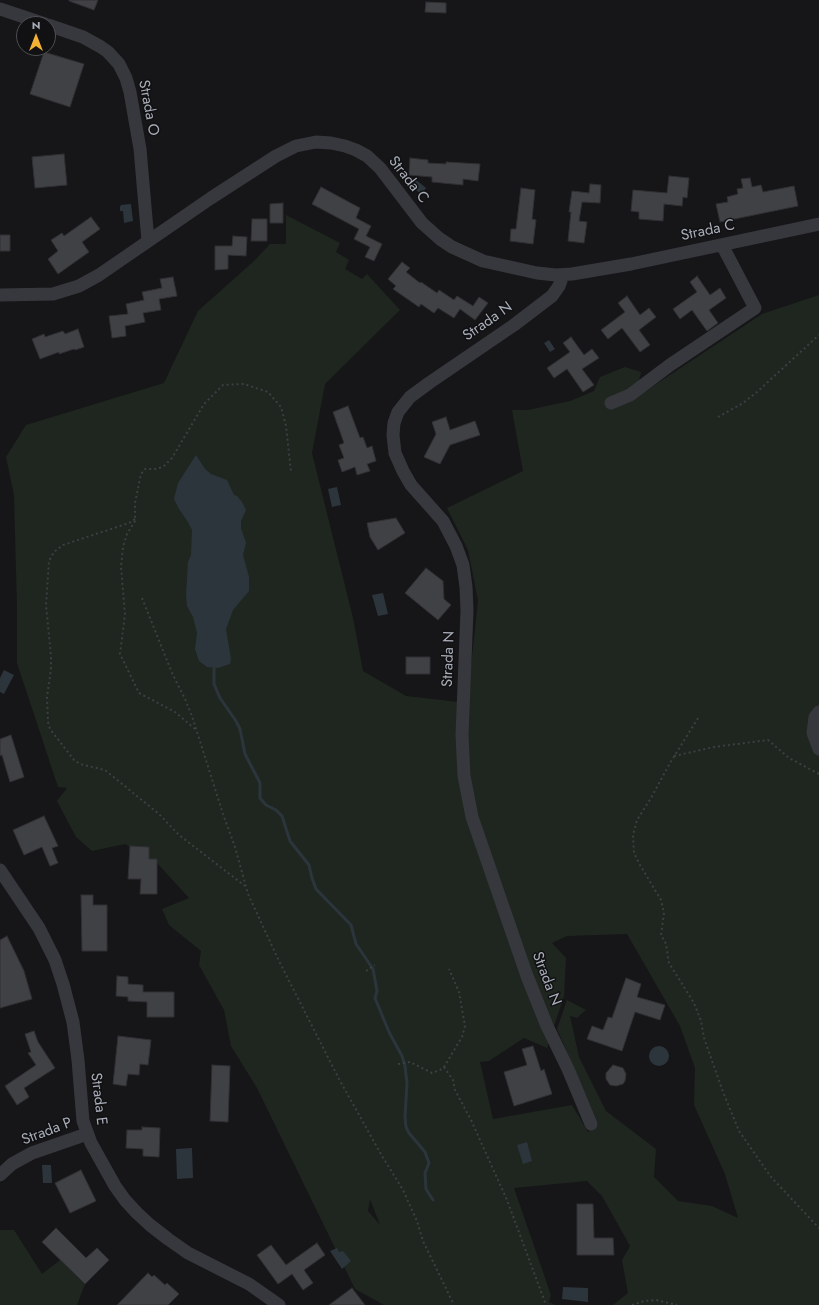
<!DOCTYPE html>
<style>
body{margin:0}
#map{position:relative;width:819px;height:1305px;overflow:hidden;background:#161618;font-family:Jost,sans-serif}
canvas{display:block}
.north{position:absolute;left:16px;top:16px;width:40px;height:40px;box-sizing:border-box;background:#111113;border:1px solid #4d4f55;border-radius:50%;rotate:0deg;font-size:11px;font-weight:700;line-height:16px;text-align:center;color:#a8adb8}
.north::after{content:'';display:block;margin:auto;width:14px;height:18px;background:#f2b134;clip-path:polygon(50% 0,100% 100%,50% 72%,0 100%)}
</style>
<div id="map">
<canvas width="819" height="1305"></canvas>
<div class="north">N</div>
</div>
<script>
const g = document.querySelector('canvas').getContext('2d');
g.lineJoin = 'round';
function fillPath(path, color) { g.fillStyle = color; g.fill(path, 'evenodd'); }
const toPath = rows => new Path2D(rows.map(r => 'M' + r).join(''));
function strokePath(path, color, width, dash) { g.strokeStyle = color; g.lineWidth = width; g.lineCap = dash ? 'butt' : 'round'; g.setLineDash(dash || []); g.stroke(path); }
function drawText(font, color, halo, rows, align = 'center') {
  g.font = font + ' Jost,sans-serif'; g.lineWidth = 3; g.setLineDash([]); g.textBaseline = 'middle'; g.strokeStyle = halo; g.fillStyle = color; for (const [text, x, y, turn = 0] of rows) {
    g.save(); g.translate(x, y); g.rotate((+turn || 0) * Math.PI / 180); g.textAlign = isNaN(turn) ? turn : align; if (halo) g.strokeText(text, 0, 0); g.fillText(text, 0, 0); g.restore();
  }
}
const green = toPath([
 [286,215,340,243,336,252,349,260,345,269,362,279,367,274,400,310,325,384,312,453,353,618,363,671,406,696,467,703,478,601,468,550,447,508,523,471,512,410,528,410,570,401,594,391,600,377,625,367,641,372,635,398,762,314,819,295,819,1305,613,1305,628,1293,622,1260,630,1246,602,1196,587,1181,514,1188,551,1295,549,1302,555,1305,384,1305,355,1289,257,1088,231,1046,224,1010,199,965,201,951,169,925,162,909,189,898,157,863,125,844,92,851,76,837,57,801,67,788,58,787,17,663,17,607,14,495,6,457,26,425,164,383,198,311,254,261,270,244,286,244],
 [627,934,680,1026,695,1068,694,1105,725,1174,738,1218,712,1206,678,1201,654,1177,656,1149,606,1111,579,1057,570,1016,577,1018,586,1010,567,1000,557,1029,598,1124,588,1132,572,1105,493,1119,480,1062,489,1061,524,1038,547,1048,564,996,566,958,552,943,567,936],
 [370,1199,380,1225,368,1211],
 [0,1230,14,1230,42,1274,60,1260,85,1284,77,1305,0,1305]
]);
const water = toPath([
 [415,179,426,188,421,194,410,185],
 [131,204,133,221,124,223,123,211,120,211,120,207,121,205],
 [549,340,555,349,550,352,544,343],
 [196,455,205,469,211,474,227,480,234,495,237,496,242,502,246,510,241,521,241,528,246,543,243,555,249,577,249,591,233,610,226,629,231,659,230,664,218,668,207,667,199,661,195,649,197,633,193,617,187,606,186,595,188,562,191,555,192,530,188,522,179,509,174,499,178,483],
 [337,487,341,505,332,507,328,489],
 [383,593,388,614,378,616,372,595],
 [4,670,14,675,4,694,0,692,0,678],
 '649 1056a10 10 0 1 1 20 0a10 10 0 1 1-20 0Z',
 [527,1142,532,1161,523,1164,517,1145],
 [192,1148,193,1178,177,1179,176,1149],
 [42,1165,51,1165,52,1183,43,1183],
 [337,1248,339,1252,343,1251,351,1261,342,1269,330,1251],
 [563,1287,588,1288,588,1302,562,1299]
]);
const stream = toPath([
 [214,667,214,684,220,698,236,721,240,729,245,754,260,783,260,798,266,805,276,810,282,816,290,841,309,865,312,878,316,889,351,925,356,944,373,969,377,991,375,998,389,1032,402,1056,405,1066,407,1083,405,1117,406,1127,409,1133,425,1152,429,1163,425,1173,426,1189,433,1200]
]);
const building = toPath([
 [69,0,98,0,94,10,69,1,69,0],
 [426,2,446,3,446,13,425,12,426,2],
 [44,52,84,64,70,107,30,94,44,52],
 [64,154,67,185,35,188,32,157,64,154],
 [410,158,428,160,428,163,446,164,446,162,480,164,478,181,463,179,463,185,432,182,432,177,409,175,410,158],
 [669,176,689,178,687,198,683,197,682,206,664,204,663,221,639,219,639,212,631,211,633,190,667,193,669,176],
 [750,178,752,187,761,185,763,192,794,186,798,206,720,222,716,204,728,202,727,197,738,194,737,189,743,188,741,179,750,178],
 [590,184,601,185,600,203,582,202,579,221,587,222,584,243,568,241,571,212,569,212,572,191,589,193,590,184],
 [321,187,360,208,356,218,371,226,366,236,382,244,374,261,365,257,370,247,354,239,359,229,312,204,321,187],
 [521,188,535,190,532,219,536,220,533,244,510,241,511,229,516,229,521,188],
 [283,203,283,223,270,223,270,204,283,203],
 [91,217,100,229,82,242,89,252,58,274,48,259,58,251,51,240,62,233,64,236,91,217],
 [252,219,267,219,267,241,251,241,252,219],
 [0,235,10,235,10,251,0,251,0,235],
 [233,236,247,237,246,256,228,255,228,269,215,270,215,246,232,246,233,236],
 [402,262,410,268,406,272,420,283,421,282,437,293,439,290,454,300,457,296,473,306,479,297,488,303,475,320,460,309,454,318,438,308,434,313,421,304,419,307,393,289,396,286,388,279,402,262],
 [697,276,710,295,720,288,726,298,709,310,718,323,707,331,692,310,680,319,673,309,697,292,690,282,697,276],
 [173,277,177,296,159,299,161,310,143,313,145,322,125,326,126,336,112,338,109,316,128,314,126,304,144,300,142,292,162,288,160,279,173,277],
 [627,296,640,315,649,308,656,317,639,330,650,345,640,352,622,328,608,339,601,330,625,312,618,303,627,296],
 [78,329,84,347,75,350,74,349,59,354,59,352,40,359,32,339,44,334,45,337,63,331,65,334,78,329],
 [571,337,584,355,592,349,599,358,582,369,594,385,583,392,567,369,554,378,547,368,570,352,563,343,571,337],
 [348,406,360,438,363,437,367,448,372,446,376,461,367,464,370,471,357,475,355,467,342,472,338,460,344,458,339,445,344,443,333,412,348,406],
 [446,417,450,430,475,421,480,435,450,445,440,464,424,457,436,434,432,422,446,417],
 [396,518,405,533,378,550,370,537,367,523,396,518],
 [426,568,443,581,444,599,451,605,438,620,405,593,426,568],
 [406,657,430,657,430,674,406,674,406,657],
 [11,735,24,777,10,782,2,755,0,756,0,739,11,735],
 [44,816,58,846,52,848,58,863,50,866,42,847,24,855,13,830,44,816],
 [130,846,149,847,149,859,157,859,157,894,140,894,141,879,128,879,130,846],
 [81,895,93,895,93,905,107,905,107,951,82,951,81,895],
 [7,936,24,971,32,999,0,1008,0,940,7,936],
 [117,976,128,977,128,984,143,985,143,992,174,992,174,1017,147,1017,147,1002,128,1001,128,997,116,996,117,976],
 [626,978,641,984,637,997,665,1005,660,1020,635,1012,622,1051,587,1039,592,1026,603,1030,608,1017,612,1018,626,978],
 [34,1031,38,1042,55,1068,24,1088,29,1097,17,1105,5,1086,36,1065,28,1053,31,1052,25,1034,34,1031],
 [118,1036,151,1040,148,1065,140,1064,139,1075,128,1074,126,1086,113,1084,118,1036],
 [533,1046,541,1071,544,1069,552,1094,514,1106,504,1072,527,1065,522,1049,533,1046],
 [212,1065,230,1066,228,1122,210,1121,212,1065],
 [613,1065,623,1068,626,1074,625,1081,623,1084,616,1086,610,1085,606,1079,606,1073,613,1065],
 [142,1127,160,1128,159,1157,143,1156,143,1149,126,1148,127,1130,142,1130,142,1127],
 [81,1170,96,1201,70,1213,55,1183,81,1170],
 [577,1204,593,1204,594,1238,613,1238,614,1255,577,1255,577,1204],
 [56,1228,86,1258,97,1248,109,1260,85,1284,42,1242,56,1228],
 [317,1243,325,1255,304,1270,313,1283,303,1290,292,1274,278,1284,257,1255,271,1245,286,1265,317,1243],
 [148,1273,152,1277,154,1275,165,1285,167,1283,179,1294,168,1305,117,1305,148,1273],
 [352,1288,365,1305,329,1305,352,1288]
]);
const path = toPath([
 [718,417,743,403,757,392,819,335],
 [135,519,129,523,63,545,54,552,49,561,46,605,51,656,51,669,47,697,48,722,50,729,74,760,80,764,105,770,159,814,179,835,245,886],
 [142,598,172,673,185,699,192,716,223,814,235,847,248,894,279,961,339,1079,382,1156,403,1190,417,1221,423,1241,454,1305],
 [698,718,670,763,651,798,637,820,633,835,634,853,640,865,661,900,664,913,661,935,666,944,669,963,694,1003,701,1021,704,1038,723,1092,739,1131,771,1177,819,1228],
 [195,729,175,712,139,693,120,654,125,614,121,567,123,547,127,534,135,521,135,503,141,474,145,469,155,469,163,467,172,458,204,404,223,385,244,384,268,392,281,407,286,426,291,472],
 [674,756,714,747,768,740,789,758,819,774],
 [366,971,375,965],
 [398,1064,410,1062,432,1073,440,1070,444,1067,462,1037,465,1026,459,992,449,969],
 [444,1067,453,1080,455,1090,471,1120,507,1200,546,1305],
 [632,1305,644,1301,656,1300,677,1305]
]);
const minor = toPath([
 [0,9,45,24],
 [48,25,83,37,101,47,108,52,119,64,126,78,130,92,140,149,148,241],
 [563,275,559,286,552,296,514,325,429,383,410,397,398,412,394,423,393,435,395,453,403,471,411,485,443,521,456,546,463,565,466,587,467,611,462,735,463,756,464,776,472,817,527,976,547,1026,568,1069,591,1124],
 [0,295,53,294,79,286,99,275,211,198,276,156,296,146,316,142,331,143,345,146,356,150,367,156,380,168,422,223,440,239,452,247,483,261,537,273,556,275,572,274,631,264,819,224],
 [611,403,630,395,670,365,755,308,722,245],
 [819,712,815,717,813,733,819,749],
 [0,870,39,928,55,960,63,984,73,1022,78,1060,83,1121,91,1143,115,1186,125,1200,137,1213,150,1225,168,1239,188,1253,249,1284,279,1305],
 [0,1175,12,1164,32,1153,87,1134]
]);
const streetNames = [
 ["Strada O",148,108,79],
 ["Strada C",408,180,52],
 ["Strada C",708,231,-12],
 ["Strada N",488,322,-35],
 ["Strada N",449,659,-88],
 ["Strada N",546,979,69],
 ["Strada E",98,1099,83],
 ["Strada P",47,1132,-21]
];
fillPath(green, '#1e261f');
fillPath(water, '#2c353c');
strokePath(stream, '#2c353c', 3);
fillPath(building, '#404145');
strokePath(building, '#303034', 1);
strokePath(path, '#3d3f44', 2, [2, 3]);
strokePath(minor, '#37383d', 13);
drawText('15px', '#a8adb8', '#111113', streetNames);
</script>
